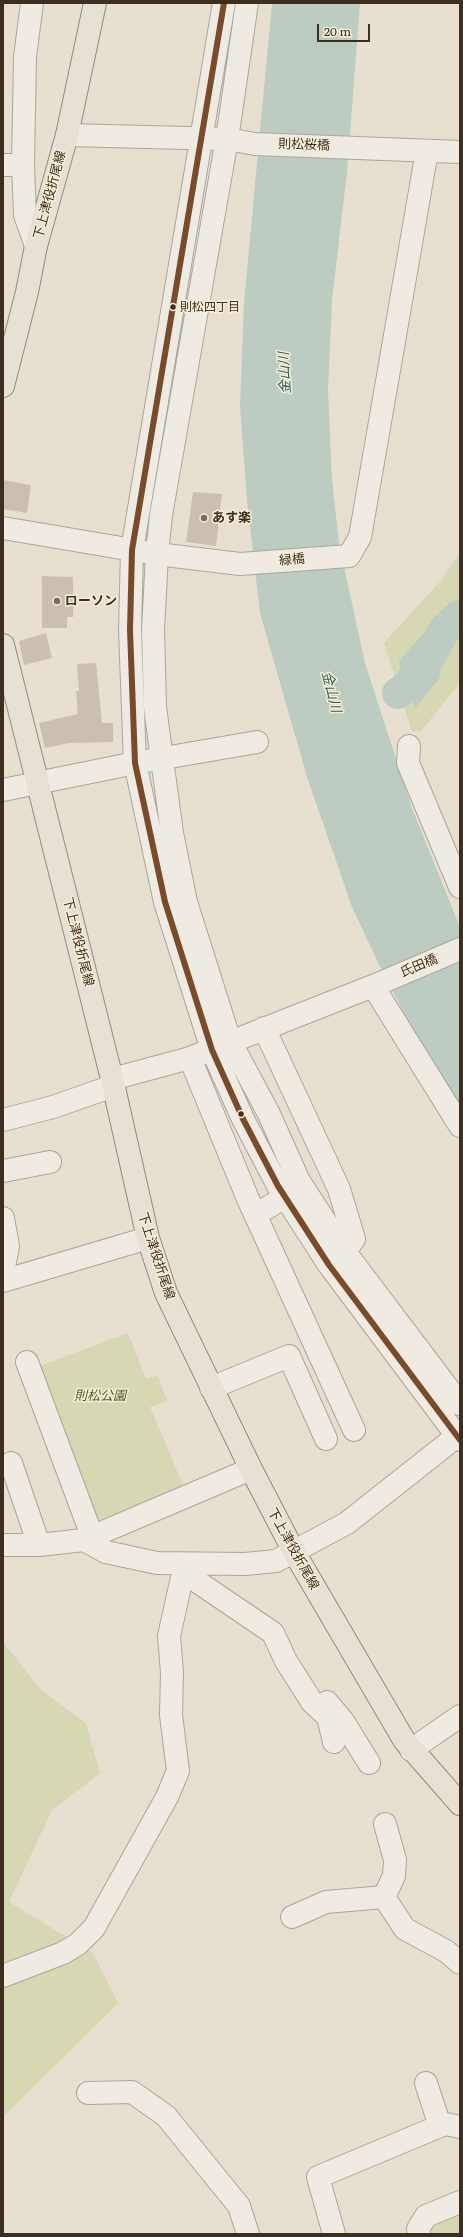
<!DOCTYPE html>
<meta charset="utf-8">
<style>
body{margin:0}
#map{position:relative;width:463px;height:2237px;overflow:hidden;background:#e7e0d1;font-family:Literata,serif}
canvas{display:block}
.frame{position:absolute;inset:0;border:4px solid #3d2e20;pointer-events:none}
.scale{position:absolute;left:317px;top:24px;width:53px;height:18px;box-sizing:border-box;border:2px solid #3d2e20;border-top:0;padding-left:5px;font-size:12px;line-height:14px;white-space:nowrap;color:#3d2e20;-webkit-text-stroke:3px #f7eed8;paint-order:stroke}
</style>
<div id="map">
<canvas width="463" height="2237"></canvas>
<div class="frame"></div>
<div class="scale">20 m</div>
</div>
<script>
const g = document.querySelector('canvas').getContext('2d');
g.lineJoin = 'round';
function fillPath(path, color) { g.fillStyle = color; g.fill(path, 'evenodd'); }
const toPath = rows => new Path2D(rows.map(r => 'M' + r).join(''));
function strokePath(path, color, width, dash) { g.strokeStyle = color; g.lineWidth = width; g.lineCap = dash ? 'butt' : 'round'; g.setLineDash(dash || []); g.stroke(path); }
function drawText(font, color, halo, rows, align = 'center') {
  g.font = font + ' Literata,"Noto Sans JP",serif'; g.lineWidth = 3; g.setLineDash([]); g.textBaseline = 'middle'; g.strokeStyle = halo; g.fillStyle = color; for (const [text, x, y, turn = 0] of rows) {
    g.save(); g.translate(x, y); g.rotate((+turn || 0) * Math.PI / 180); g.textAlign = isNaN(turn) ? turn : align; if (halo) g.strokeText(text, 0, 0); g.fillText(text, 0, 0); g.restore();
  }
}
const green = toPath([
 [460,552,460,683,421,731,412,732,384,643,443,578],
 [128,1333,146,1378,158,1376,167,1401,150,1407,184,1487,96,1521,37,1367],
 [3,1642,42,1691,86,1723,100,1773,52,1810,9,1902,93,1953,118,2003,3,2117],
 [460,2213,460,2234,427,2234,429,2223]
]);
const water = toPath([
 [272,3,360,3,347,172,332,300,328,391,332,479,339,544,365,663,412,808,460,927,460,1104,420,1043,383,973,352,907,307,777,260,613,247,501,240,406,244,303],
 [460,604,460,624,451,631,446,643,439,679,415,708,411,696,406,701,398,678,401,674,399,661,438,617]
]);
const river = toPath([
 [398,693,408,686,428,659,445,629,460,615]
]);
const building = toPath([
 [3,480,31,485,27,513,3,509],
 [193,492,222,494,216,546,186,542],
 [42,576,73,577,73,617,67,617,67,628,42,628],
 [46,633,52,658,24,665,19,641],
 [96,663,102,723,113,723,113,742,69,743,45,748,39,723,78,714,76,691,79,691,77,664]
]);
const minor = toPath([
 [32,3,25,57,23,165,25,215,36,246],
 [224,3,132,550,130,630,135,763,165,902,212,1050,243,1119,278,1186,329,1265,460,1440],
 [247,3,227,139,161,515,157,554,153,630,155,707,172,833,186,902,230,1041,269,1114,299,1181,345,1252,460,1404],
 [67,135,227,139,255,144,460,152],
 [3,165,23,165],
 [3,528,157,554,240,564,349,556,360,537,427,151],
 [409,746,408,763,460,887],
 [3,790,135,763,257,742],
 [373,986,460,1126],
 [264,1028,339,1189,354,1239,345,1252],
 [190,1058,248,1199,354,1430],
 [112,1079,190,1058,373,986,460,949],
 [3,1120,53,1107,113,1086],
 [3,1171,50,1162],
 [255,1215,285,1197],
 [3,1218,8,1246,3,1273],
 [3,1281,148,1238],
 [27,1362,92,1536],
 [211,1388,289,1356,326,1439],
 [11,1463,39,1545],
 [84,1540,106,1552,157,1563,245,1564,276,1561,347,1523,447,1444,460,1431],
 [3,1545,39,1545,84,1540,251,1469],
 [183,1572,273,1633,286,1661,312,1702,328,1717,334,1742],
 [327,1702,343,1721,369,1763],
 [411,1750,460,1716],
 [384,1897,405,1929,446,1951,460,1963],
 [384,1897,394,1876,395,1860,385,1824],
 [292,1917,326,1902,384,1897],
 [3,1976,63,1953,78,1944,94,1928,167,1797,178,1771,171,1715,172,1673,169,1636,185,1564],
 [426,2083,440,2126],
 [88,2093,132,2092,166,2116,239,2206,248,2234],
 [334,2234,318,2177,440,2126,446,2124,460,2127],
 [419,2234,418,2229,426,2216,460,2202]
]);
const major = toPath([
 [3,386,27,292,36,246,67,135,95,3],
 [3,645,112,1079,148,1238,166,1293,251,1469,294,1552,404,1740,460,1804]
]);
const bus1 = toPath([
 [224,3,132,550,130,630,135,763,165,902,212,1050,243,1119,278,1186,329,1265,460,1440]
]);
const markers = [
 [173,307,3.5,"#3d2e20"],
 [204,518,4,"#786c5e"],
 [57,601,4,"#786c5e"],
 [241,1114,3.5,"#3d2e20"]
];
const busNames = [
 ["則松四丁目",180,307]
];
const streetNames = [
 ["則松桜橋",304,145,2],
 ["下上津役折尾線",50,195,-75],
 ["緑橋",292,560,-5],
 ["下上津役折尾線",78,942,76],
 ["氏田橋",419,966,-23],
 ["下上津役折尾線",156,1256,72],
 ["下上津役折尾線",293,1549,61]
];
const poiNames = [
 ["あす楽",212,518],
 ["ローソン",65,601]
];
const parkNames = [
 ["則松公園",100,1396]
];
const waterNames = [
 ["金山川",285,373,-93],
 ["金山川",331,692,76]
];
fillPath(green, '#d6d7b3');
fillPath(water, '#bcccc2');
strokePath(river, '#bcccc2', 32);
fillPath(building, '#cbbfb2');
strokePath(minor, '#ada599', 24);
strokePath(major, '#928b80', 24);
strokePath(minor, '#efebe3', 22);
strokePath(major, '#e6e1d4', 22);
strokePath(bus1, '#7a4b2a', 6);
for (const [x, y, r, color] of markers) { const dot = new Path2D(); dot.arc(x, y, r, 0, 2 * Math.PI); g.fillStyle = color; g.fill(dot); strokePath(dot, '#f7eed8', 1.5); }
drawText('12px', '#3d2e20', '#f7eed8', busNames, 'left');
drawText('13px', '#3d2e20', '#f7eed8', streetNames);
drawText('bold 13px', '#3d2e20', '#f7eed8', poiNames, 'left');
drawText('italic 13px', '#4d5a26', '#f7eed8', parkNames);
drawText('italic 14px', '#2f5d5a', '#f7eed8', waterNames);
</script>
